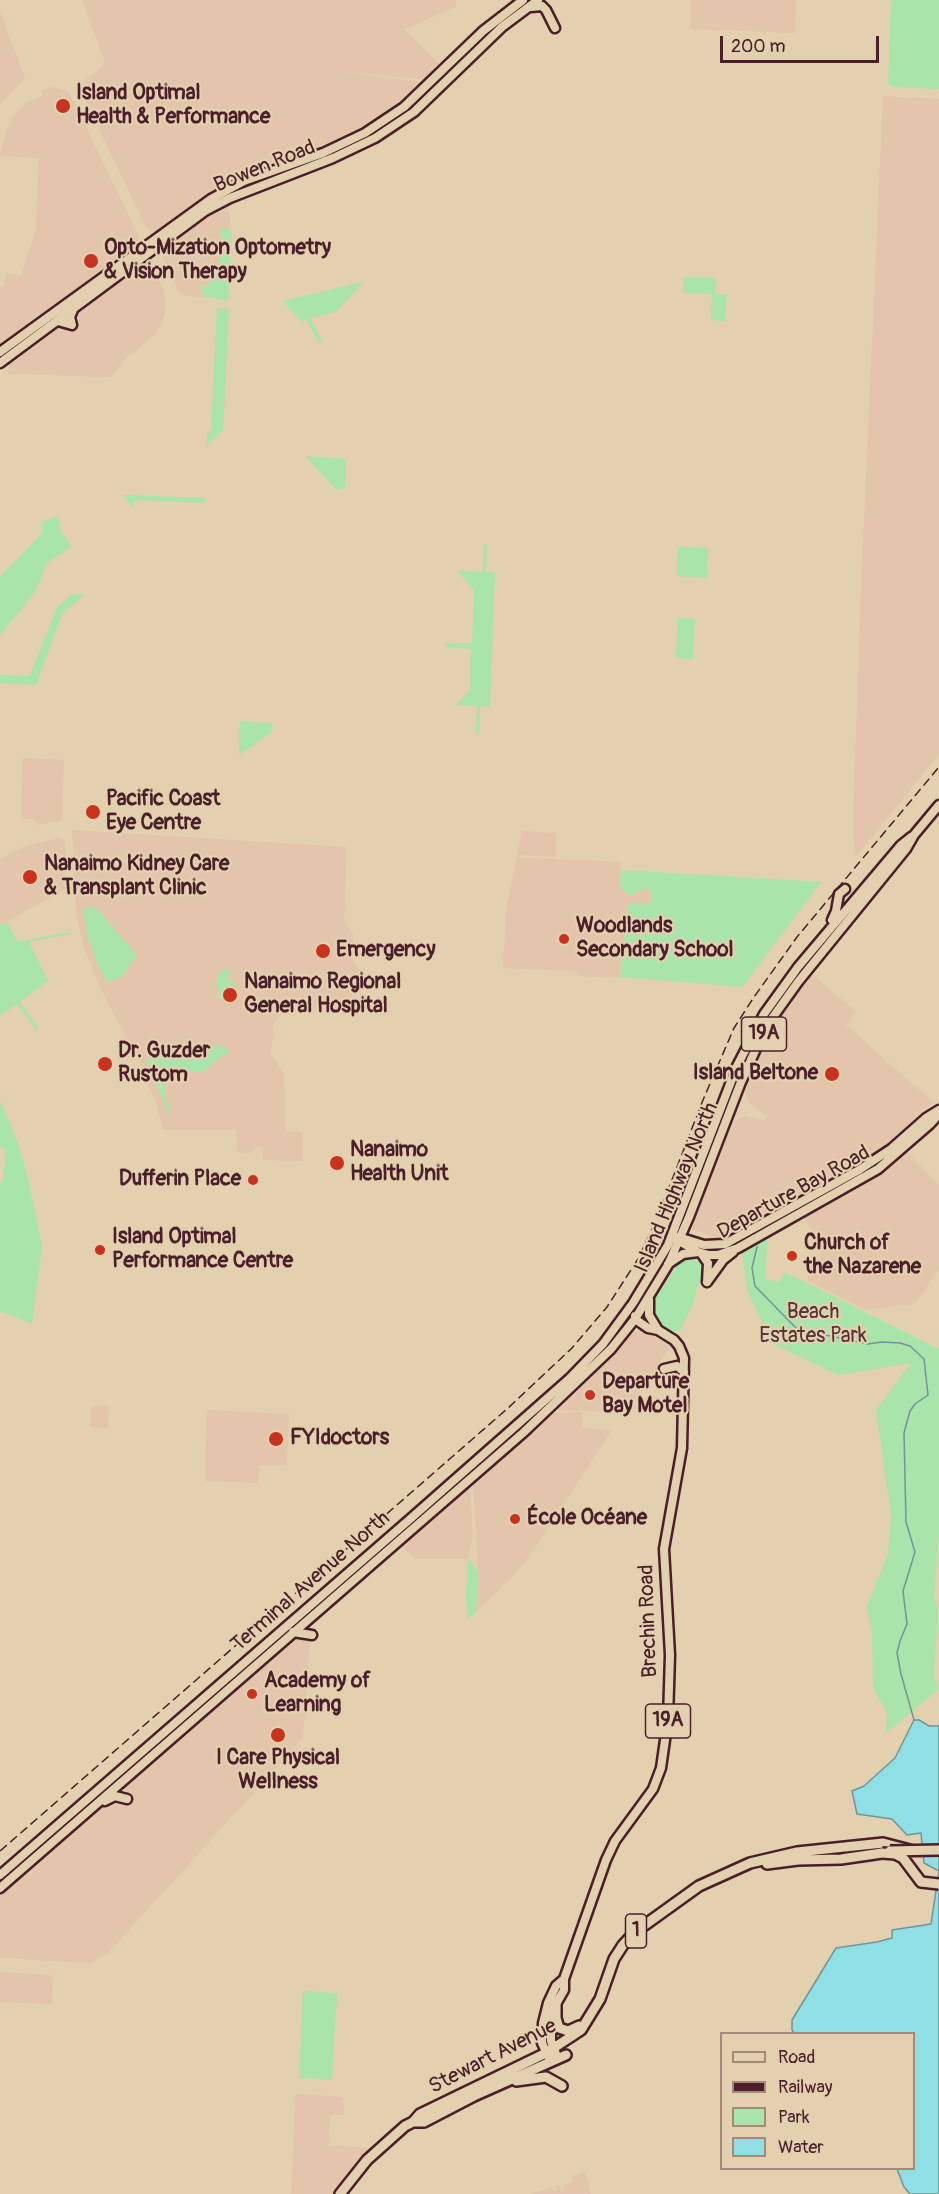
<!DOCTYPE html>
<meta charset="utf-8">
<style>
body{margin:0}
#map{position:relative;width:939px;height:2194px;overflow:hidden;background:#e2d0ae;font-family:Pangolin,sans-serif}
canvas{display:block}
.legend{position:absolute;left:720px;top:2032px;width:195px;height:138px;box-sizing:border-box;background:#e2d0ae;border:2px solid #a5897a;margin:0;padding:8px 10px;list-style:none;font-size:18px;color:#4a1f2b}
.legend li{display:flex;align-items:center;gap:12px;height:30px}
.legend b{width:30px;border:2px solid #a5897a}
.scale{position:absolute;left:720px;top:36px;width:159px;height:27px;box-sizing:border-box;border:3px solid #4a1f2b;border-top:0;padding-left:8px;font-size:18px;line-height:21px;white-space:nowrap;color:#4a1f2b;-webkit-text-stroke:4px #e2d0ae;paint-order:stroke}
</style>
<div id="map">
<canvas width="939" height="2194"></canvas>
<ul class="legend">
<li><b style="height:8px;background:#e2d0ae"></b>Road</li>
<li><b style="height:8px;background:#4a1f2b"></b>Railway</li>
<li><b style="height:16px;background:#a9e4aa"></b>Park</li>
<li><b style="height:16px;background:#8ee0e5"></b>Water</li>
</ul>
<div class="scale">200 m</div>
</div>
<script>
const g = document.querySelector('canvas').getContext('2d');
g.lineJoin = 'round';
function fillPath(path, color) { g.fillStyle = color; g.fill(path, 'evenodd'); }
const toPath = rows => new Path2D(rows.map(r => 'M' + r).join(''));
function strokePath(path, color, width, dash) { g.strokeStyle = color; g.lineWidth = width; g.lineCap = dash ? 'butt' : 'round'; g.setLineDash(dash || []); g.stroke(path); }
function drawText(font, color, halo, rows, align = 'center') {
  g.font = font + ' Pangolin,sans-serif'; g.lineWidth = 4.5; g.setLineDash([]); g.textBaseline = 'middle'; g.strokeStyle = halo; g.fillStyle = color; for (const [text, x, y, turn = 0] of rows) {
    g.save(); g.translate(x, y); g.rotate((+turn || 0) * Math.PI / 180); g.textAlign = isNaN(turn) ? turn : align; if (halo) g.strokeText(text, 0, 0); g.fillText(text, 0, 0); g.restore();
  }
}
const built = toPath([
 [82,0,456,0,456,7,404,29,441,66,426,80,322,70,425,82,402,105,364,130,325,149,221,189,155,232,149,231,145,226,83,95,83,87,87,78,101,68,105,62],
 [691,0,796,0,795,33,690,29],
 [0,12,25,78,0,105],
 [54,87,68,92,72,98,138,235,139,243,136,248,0,348,0,286,3,287,7,273,21,276,36,228,39,158,0,156,0,154,7,129,13,117,28,102,42,96,42,90],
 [883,96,939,99,939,754,856,857,853,827,860,612],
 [228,204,231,229,218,229,221,230,220,261,216,261,220,263,219,274,216,274,217,278,202,287,200,286,202,297,180,295,163,257,163,249,205,217],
 [148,263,152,266,164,290,166,308,163,321,155,335,126,358,111,377,8,374,9,364,13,359,141,264],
 [23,758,64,760,62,821,38,825,33,819,21,819],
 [72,830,346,847,344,922,353,934,353,962,365,977,363,988,335,1011,324,1013,287,1009,273,1025,271,1057,274,1058,284,1074,284,1087,286,1091,285,1131,302,1132,303,1161,263,1160,263,1147,258,1147,251,1153,237,1152,236,1130,163,1130,157,1106,138,1059,102,991,84,949,76,911],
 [522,831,556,833,556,857,517,855],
 [60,838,65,842,66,889,0,925,0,859,25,846],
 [517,857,621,862,620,886,629,896,648,887,652,905,628,904,619,978,579,976,574,971,503,968,506,909],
 [811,974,856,1011,846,1025,933,1102,879,1151,725,1241,692,1229,705,1188,734,1122,745,1116,764,1121,768,1116,748,1102,745,1088,753,1066,773,1028],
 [905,1150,939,1185,939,1269,915,1304,865,1310,807,1280,822,1253,802,1213],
 [644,1331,670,1347,627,1414,624,1416,617,1412,552,1410,612,1351,634,1332],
 [95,1405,109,1406,108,1428,90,1427,91,1409],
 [207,1410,289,1414,287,1466,259,1465,258,1483,205,1481],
 [583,1412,582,1428,612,1430,533,1551,512,1578,476,1612,478,1572,473,1481,550,1413],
 [470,1483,473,1538,468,1559,415,1559,400,1544],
 [297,1636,309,1637,310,1646,303,1739,107,1954,90,1963,0,1958,0,1893,220,1703,258,1667],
 [0,1972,49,1975,53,1978,52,2004,0,2002],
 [296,2094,343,2097,344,2115,330,2115,328,2145,367,2148,366,2160,337,2194,291,2194],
 [585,2172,591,2194,531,2194,552,2187,554,2192,557,2191,556,2186,560,2185,561,2190,564,2189,563,2185,573,2182,572,2176]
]);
const green = toPath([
 [891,0,939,0,939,89,891,87,888,83],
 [224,228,232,231,228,301,203,296,200,286,201,285,203,287,217,278,216,274,219,274,220,263,216,261,220,261,221,246,217,245,221,243,221,231,218,229],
 [684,277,716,278,715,294,727,294,725,321,711,320,712,294,683,293],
 [363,282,336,312,310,318,323,343,319,343,306,319,302,322,283,301],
 [217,308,229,309,223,430,207,446,207,431,211,431],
 [306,456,346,459,345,488,336,490],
 [123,495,205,498,204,503,136,500,133,503,133,508],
 [55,517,59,517,59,528,71,547,47,563,35,592,0,635,0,577,42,533,42,522],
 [484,545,487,545,486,572,495,572,490,707,480,706,479,733,476,733,477,706,455,705,470,691,471,649,445,647,445,643,472,643,474,589,457,571,483,572],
 [678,547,708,548,707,578,677,576],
 [72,594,84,595,62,614,36,685,0,683,0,675,30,676,56,609],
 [678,618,695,619,693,659,676,658],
 [240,721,271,723,273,731,239,755],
 [621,870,821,882,742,987,620,977,628,904,652,904,648,887,629,896,620,886],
 [95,907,137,955,123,976,107,983,96,960,87,934,83,908],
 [7,922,18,942,70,932,71,934,29,942,48,981,20,1002,38,1028,37,1031,17,1004,0,1016,0,925],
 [226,968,231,974,227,978,238,988,224,1000,222,998,220,1000,216,996,220,993,217,989,218,985,216,983,218,980,217,976],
 [214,1045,224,1046,229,1052,226,1056,223,1054,203,1072,173,1072,172,1076,166,1076,166,1103,170,1103,170,1117,147,1060,161,1054,174,1051,202,1051],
 [0,1101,17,1140,28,1179,42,1246,32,1324,14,1316,0,1312,0,1184,3,1179,6,1150,0,1147],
 [768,1236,765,1279,779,1282,785,1272,939,1349,939,1531,934,1597,938,1610,934,1676,939,1689,886,1733,887,1712,873,1688,872,1630,866,1608,888,1554,891,1515,876,1410,911,1363,838,1375,771,1343,747,1289,742,1251],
 [698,1256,704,1260,705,1276,697,1287,694,1301,682,1327,680,1331,672,1332,660,1325,656,1319,653,1312,653,1302,680,1261,686,1258],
 [468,1559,478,1572,476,1612,468,1619,466,1598],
 [303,1991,337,1993,332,2080,299,2078]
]);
const water = toPath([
 [914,1720,919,1720,929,1726,939,1726,939,2194,910,2194,904,2187,897,2169,914,2168,914,2034,794,2033,792,2030,792,2020,836,1948,877,1942,892,1938,892,1930,931,1924,939,1871,924,1863,921,1833,907,1835,892,1819,857,1814,852,1791,864,1786,895,1758,914,1720]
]);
const stream = toPath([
 [757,1247,752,1268,755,1286,797,1329,868,1344,882,1342,900,1343,910,1346,924,1359,928,1395,915,1404,910,1411,904,1433,906,1522,915,1552,903,1591,907,1624,900,1641,897,1653,901,1674,914,1720]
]);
const major = toPath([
 [531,7,542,6,546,10,555,28],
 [58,321,72,325,70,317,73,310],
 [0,352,211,199,244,181,323,153,365,133,404,107,483,31,523,0],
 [0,363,205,211,230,198,333,158,375,138,414,112,502,27,538,0],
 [832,920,836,911,839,894,845,889],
 [675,1236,704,1245,725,1244,859,1170,891,1149,926,1118,939,1110],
 [674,1238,698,1252,709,1255,718,1255,738,1248,878,1169,930,1124,939,1114],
 [701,1253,708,1263,707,1282],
 [668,1264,683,1254,698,1252],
 [707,1282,723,1260,733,1252],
 [649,1299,649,1315,658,1330],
 [664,1369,677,1366,684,1372],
 [293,1632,312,1635],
 [105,1801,115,1796,127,1799],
 [0,1875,409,1520,569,1379,603,1344,633,1303,668,1245,737,1066,764,1014,798,967,901,845,911,837],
 [0,1888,524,1432,611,1349,635,1319,668,1265,689,1217,741,1082,759,1042,773,1017,798,982,906,849,914,835,939,805],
 [556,2054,551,2041,551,2024,556,2004,564,1990,564,1979,606,1860,615,1841,653,1789,661,1768,668,1719,670,1655,664,1549,682,1448,684,1358,679,1346,674,1340,658,1330,648,1328,635,1319,635,1316],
 [549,2058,542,2043,543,2023,548,2003,556,1986,564,1979]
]);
const highway = toPath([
 [767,1864,798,1860,841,1859,882,1853],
 [556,2004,556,2018,559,2028,568,2031,579,2026],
 [516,2081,546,2077,562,2086],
 [413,2122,424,2122,474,2096,566,2055],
 [340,2194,367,2160,405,2126,413,2122,420,2114,546,2053,581,2030,600,1999,614,1959,623,1945,635,1932,699,1886,750,1863,797,1852,883,1843,910,1850]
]);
const rail = toPath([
 [0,1851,507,1409,572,1348,607,1307,638,1259,658,1216,703,1100,734,1028,754,997,797,937,939,767]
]);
const highwayBridge = toPath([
 [890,1851,939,1850],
 [882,1853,895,1854,903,1858,921,1882,939,1884]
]);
const markers = [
 [63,106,8,"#c8321e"],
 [91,261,8,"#c8321e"],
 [93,812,8,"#c8321e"],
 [30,877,8,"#c8321e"],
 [564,939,6,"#c8321e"],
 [323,951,8,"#c8321e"],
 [230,995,8,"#c8321e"],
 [105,1064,8,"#c8321e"],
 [832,1074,8,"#c8321e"],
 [337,1163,8,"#c8321e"],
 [253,1180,6,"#c8321e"],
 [100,1250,6,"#c8321e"],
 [792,1256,6,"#c8321e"],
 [590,1395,6,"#c8321e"],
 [276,1439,8,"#c8321e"],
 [515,1519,6,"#c8321e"],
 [252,1694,6,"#c8321e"],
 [278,1735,8,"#c8321e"]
];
const shields = [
 [764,1034,45],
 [668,1721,45],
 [636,1931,21]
];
const shieldNames = [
 ["19A",764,1034],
 ["19A",668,1721],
 ["1",636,1931]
];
const poiNames = [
 ["Island Optimal",76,94],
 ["Health & Performance",76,118],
 ["Opto-Mization Optometry",104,249],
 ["& Vision Therapy",104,273],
 ["Pacific Coast",106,800],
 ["Eye Centre",106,824],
 ["Nanaimo Kidney Care",44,865],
 ["& Transplant Clinic",44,889],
 ["Woodlands",576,927],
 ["Secondary School",576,951],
 ["Emergency",336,951],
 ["Nanaimo Regional",244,983],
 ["General Hospital",244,1007],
 ["Dr. Guzder",118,1052],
 ["Rustom",118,1076],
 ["Island Beltone",818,1074,"right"],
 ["Nanaimo",350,1151],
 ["Health Unit",350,1175],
 ["Dufferin Place",241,1180,"right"],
 ["Island Optimal",112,1238],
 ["Performance Centre",112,1262],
 ["Church of",804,1244],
 ["the Nazarene",804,1268],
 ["Departure",602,1383],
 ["Bay Motel",602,1407],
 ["FYIdoctors",290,1439],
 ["École Océane",527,1519],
 ["Academy of",264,1682],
 ["Learning",264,1706],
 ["I Care Physical",278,1759,"center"],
 ["Wellness",278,1783,"center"]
];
const streetNames = [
 ["Bowen Road",265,167,-22],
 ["Island Highway North",677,1188,-67],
 ["Departure Bay Road",794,1193,-29],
 ["Terminal Avenue North",311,1582,-41],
 ["Brechin Road",649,1621,-92],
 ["Stewart Avenue",493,2057,-27]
];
const parkNames = [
 ["Beach",813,1313],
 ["Estates Park",813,1337]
];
fillPath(built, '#e3c5ab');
fillPath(green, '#a9e4aa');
fillPath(water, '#8ee0e5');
strokePath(water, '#73939b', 1.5);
strokePath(stream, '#73939b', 1.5);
strokePath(major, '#4a1f2b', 13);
strokePath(highway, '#4a1f2b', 14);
strokePath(major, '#e2d0ae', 8);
strokePath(highway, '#e2d0ae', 9);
strokePath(rail, '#4a1f2b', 1.5, [9, 4.5]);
strokePath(highwayBridge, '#4a1f2b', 14, []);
strokePath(highwayBridge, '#e2d0ae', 9);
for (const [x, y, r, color] of markers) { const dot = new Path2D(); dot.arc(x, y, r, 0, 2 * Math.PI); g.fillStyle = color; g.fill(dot); strokePath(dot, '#e2d0ae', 2); }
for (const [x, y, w] of shields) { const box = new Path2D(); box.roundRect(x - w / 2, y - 17, w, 34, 4.5); g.fillStyle = '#e2d0ae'; g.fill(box); strokePath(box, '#4a1f2b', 1.5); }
drawText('bold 20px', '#4a1f2b', null, shieldNames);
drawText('bold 21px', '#4a1f2b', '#e2d0ae', poiNames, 'left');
drawText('21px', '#4a1f2b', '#e2d0ae', streetNames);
drawText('21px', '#543338', '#e2d0ae', parkNames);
</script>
